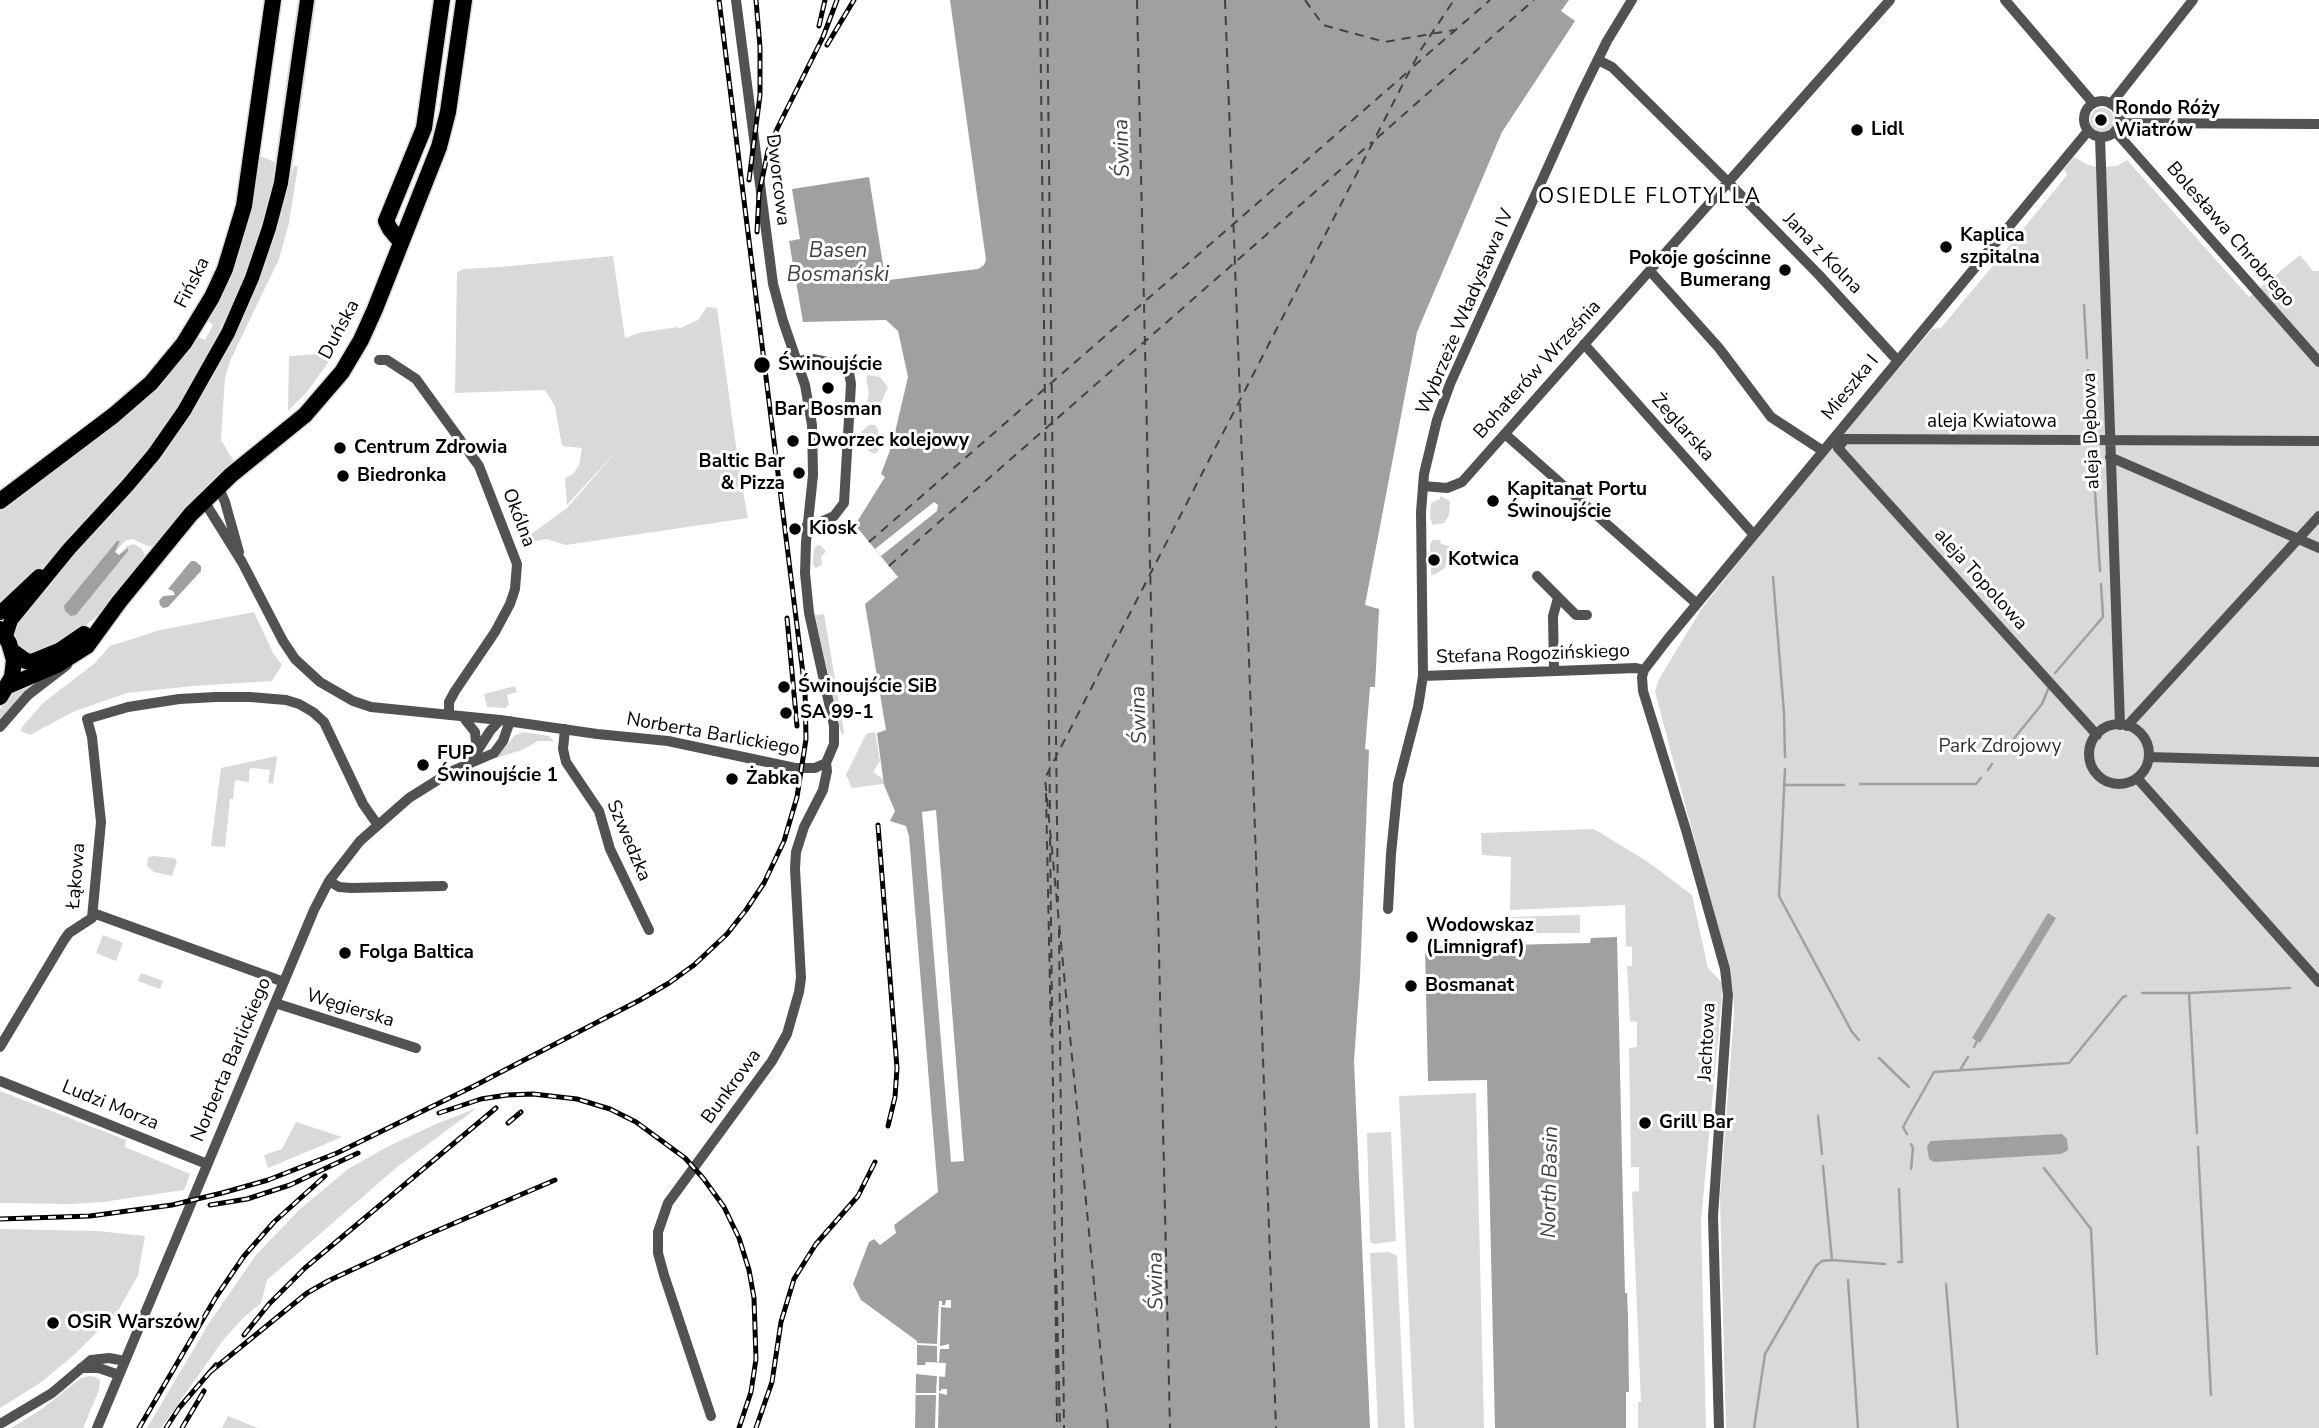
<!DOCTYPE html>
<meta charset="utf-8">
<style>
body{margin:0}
canvas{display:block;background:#fff}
</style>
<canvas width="2319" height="1428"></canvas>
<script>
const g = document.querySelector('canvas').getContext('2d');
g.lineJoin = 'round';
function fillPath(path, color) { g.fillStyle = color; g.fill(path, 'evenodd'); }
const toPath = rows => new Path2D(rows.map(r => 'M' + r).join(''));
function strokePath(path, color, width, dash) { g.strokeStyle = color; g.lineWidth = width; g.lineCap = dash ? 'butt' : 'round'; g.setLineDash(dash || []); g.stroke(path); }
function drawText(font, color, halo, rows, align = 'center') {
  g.font = font + ' "Nunito Sans",sans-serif'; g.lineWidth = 6; g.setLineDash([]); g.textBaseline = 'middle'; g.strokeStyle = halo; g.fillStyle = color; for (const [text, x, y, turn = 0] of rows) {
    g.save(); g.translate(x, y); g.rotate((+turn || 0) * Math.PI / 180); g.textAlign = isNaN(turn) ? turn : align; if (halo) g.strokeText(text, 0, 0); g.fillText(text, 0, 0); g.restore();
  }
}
const green = toPath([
 '2090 120a12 12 0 1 1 24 0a12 12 0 1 1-24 0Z',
 [259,156,275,162,272,186,264,216,243,280,204,362,177,408,137,462,46,563,0,607,0,509,196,336,205,340,213,325,207,320,228,278,247,224],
 [2074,157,2088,165,2100,167,2117,166,2127,160,2249,297,2300,255,2313,271,2319,271,2319,1428,1726,1428,1720,1197,1734,1014,1733,988,1712,905,1655,692,1659,679,1702,608,1805,479,1932,329,1941,328,2001,256,2067,175,2064,169],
 [294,166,298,166,289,223,279,259,230,361,225,378,221,440,235,463,184,510,153,546,148,546,132,539,125,541,115,552,120,541,71,616,76,615,127,549,119,555,127,546,134,544,142,549,145,555,128,579,98,615,69,640,32,655,21,649,16,640,15,629,19,617,32,606,53,579,144,479,183,426,214,376,255,290,277,227],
 [613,256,625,338,638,333,678,327,680,328,698,320,707,307,717,308,740,475,748,518,566,545,546,539,533,542,527,537,567,508,621,446,567,505,565,478,573,474,579,465,582,448,562,446,555,406,545,390,455,393,457,272,464,269,500,267],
 [335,353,307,392,288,411,289,356],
 [868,375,880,377,888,387,883,399,878,408,873,411,866,406,869,393,866,378],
 [869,425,875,425,878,430,879,450,875,454,870,452,860,437,861,432],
 [1440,496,1450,501,1449,515,1444,523,1433,525,1430,518,1431,503,1440,499],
 [1433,540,1440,540,1441,544,1449,546,1445,568,1434,575,1431,574,1430,544],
 [820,545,826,551,821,557,822,565,816,568,813,565,814,549,816,546],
 [254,612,273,653,282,665,272,681,193,686,127,693,75,711,30,735,21,731,22,727,43,703,95,663,110,646,160,630],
 [824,614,844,732,843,735,841,733,815,615],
 [44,674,0,721,0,709,16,688],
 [515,686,517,692,507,695,509,704,506,708,487,707,484,694],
 [524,732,549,736,554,741,538,741,522,750,490,760,502,751,515,735],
 [875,732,880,761,873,772,883,779,884,784,852,788,846,775,866,734],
 [277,756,273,784,268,783,270,770,251,768,249,771,249,782,235,780,233,799,230,799,225,847,211,846,221,768],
 [1594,829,1648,862,1692,895,1708,968,1723,984,1701,1221,1706,1428,1638,1428,1638,1402,1641,1402,1632,1192,1639,1191,1639,1167,1631,1167,1629,1048,1637,1047,1637,1022,1630,1021,1627,966,1632,966,1632,947,1626,946,1625,905,1510,910,1511,857,1482,855,1481,833],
 [153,856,174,858,177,861,172,876,154,872,147,866,148,858],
 [1580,915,1580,933,1512,933,1512,917],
 [103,935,123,943,116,961,96,953],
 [141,973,163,981,160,989,138,981],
 [0,1091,126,1140,125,1147,190,1174,184,1190,103,1202,71,1204,0,1203],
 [1476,1093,1484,1428,1414,1428,1399,1096],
 [477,1108,397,1167,267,1280,261,1303,244,1317,224,1339,161,1428,147,1428,209,1323,256,1255,299,1210,348,1169,389,1146,436,1124],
 [296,1122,342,1137,268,1168,264,1155,282,1149],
 [1391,1132,1396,1241,1375,1244,1370,1242,1367,1133],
 [0,1229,98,1231,145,1236,138,1275,118,1311,74,1355,40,1383,0,1408],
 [1389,1252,1397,1256,1405,1428,1378,1428,1370,1253],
 [89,1376,95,1377,100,1380,99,1390,83,1428,11,1428,42,1409,81,1378],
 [228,1416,258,1428,222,1428]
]);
const water = toPath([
 [950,0,1569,0,1561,11,1575,21,1502,132,1417,332,1365,605,1379,609,1375,687,1370,687,1365,749,1369,750,1360,977,1354,1061,1370,1428,915,1428,916,1374,945,1377,946,1363,926,1362,925,1365,917,1365,917,1341,861,1300,853,1284,869,1242,874,1239,880,1245,896,1233,894,1225,938,1192,909,836,906,826,890,821,895,811,884,785,877,733,886,730,865,604,898,577,855,525,885,477,881,474,892,445,908,377,898,331,886,320,803,322,789,241,800,239,792,189,869,177,885,277,889,280,978,269,984,265,986,260],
 [117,541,120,541,115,552,119,555,128,548,128,551,76,615,71,616,65,611,64,606],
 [191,561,195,561,201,566,201,571,168,607,163,608,160,605,159,601,163,596,175,595,173,591,168,589],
 [2048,913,2056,918,1980,1043,1972,1038],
 [1617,937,1625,1293,1627,1293,1628,1316,1629,1392,1626,1392,1626,1428,1495,1428,1487,1080,1428,1081,1425,947,1590,943,1591,938],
 [2062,1134,2067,1139,2068,1150,2061,1154,1934,1162,1929,1159,1927,1146,1931,1141]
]);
const pier = toPath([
 [934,502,938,505,937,511,881,556,875,549],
 [936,810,964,1161,951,1162,922,812],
 [946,1300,951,1300,951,1308,941,1307,940,1346,949,1344,949,1349,940,1349,939,1362,937,1362,937,1346,917,1345,917,1343,937,1344,939,1301,942,1301,942,1305,945,1305],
 [937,1376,939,1376,939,1391,941,1391,941,1389,947,1389,947,1395,939,1393,938,1428,935,1428,936,1395,915,1395,916,1393,936,1393]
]);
const stream = toPath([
 [2084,305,2087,358],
 [2088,370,2090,419],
 [2093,460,2100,571],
 [1773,577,1784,713,1785,757],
 [2055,673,2103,617,2101,584],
 [2003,752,2042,704,2049,687],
 [1785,769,1779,896,1852,1032,1859,1040],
 [1988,770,1992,764],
 [1860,784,1976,784,1981,778],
 [1784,785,1844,785],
 [2142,993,2189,993,2197,1133],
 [2189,993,2290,988],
 [1974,1047,1977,1041],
 [1879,1058,1909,1087],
 [1960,1070,1968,1057],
 [1818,1116,1822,1154],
 [1907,1134,1903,1127,1934,1072,2069,1063,2123,997,2126,996],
 [2198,1147,2211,1395],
 [1823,1166,1832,1260,1885,1264],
 [2044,1168,2091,1229,2097,1354],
 [1911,1169,1913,1148,1911,1144],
 [1898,1262,1902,1262,1899,1189],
 [1848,1280,1858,1428],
 [1946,1284,1958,1428],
 [1754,1428,1765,1354,1816,1266,1822,1261,1832,1260]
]);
const ferry = toPath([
 [1040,0,1050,811],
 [1047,0,1058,902],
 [1137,0,1170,1428],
 [1225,0,1240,398],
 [1305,0,1323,25,1385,42,1454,30],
 [1414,66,1490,0],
 [1377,138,1534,0],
 [1240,403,1276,1428],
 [869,542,1410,70],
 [889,566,1372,142],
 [1046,793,1051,1036],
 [1050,837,1057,1428],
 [1059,929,1064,1428],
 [1056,1269,1060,1428],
 [1108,1428,1045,778,1420,51,1454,0]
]);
const minor = toPath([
 [736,0,773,284,783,321,805,385,812,425,813,475,806,542,805,573,809,613,834,726,834,744,826,763],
 [2005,0,2093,103],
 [1598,60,1612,67,1727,181,1819,275,1897,360],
 '2084 119a18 18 0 1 1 36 0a18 18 0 1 1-36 0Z',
 [2111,104,2193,0],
 [2119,123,2319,124],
 [2115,131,2319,362],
 [2100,137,2120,725],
 [1650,271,1719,348,1771,417,1823,451],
 [1584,344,1754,535],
 [379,360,387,360,416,379,479,466,517,564,515,589,510,604,495,632,455,691,449,702,449,715],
 [797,361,813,359,842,365,849,372,851,384,844,503,834,516,814,525,807,525],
 [1505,434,1697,604],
 [2110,457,2319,548],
 [218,486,225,502,239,552],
 [1423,486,1447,488,1462,482,1890,0],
 [204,501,242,562,283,641,295,659,320,682,353,701,371,707,500,720,597,734,668,741,795,768,815,768,826,763],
 [1537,576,1576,615,1587,615],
 [1554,671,1553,616,1558,598],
 [1423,676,1636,668,1644,670],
 [463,717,475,732,477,752],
 '2089 754a30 30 0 1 1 60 0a30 30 0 1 1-60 0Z',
 [2127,726,2319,516],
 [0,727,28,695,67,665],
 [565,729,563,749,566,762,599,811,610,849,649,930],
 [2097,735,1838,448,1845,439,2319,441],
 [2149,757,2319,762],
 [471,761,490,731,500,720],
 [2137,778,2319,982],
 [329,881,339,887,351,888,443,886],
 [1388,909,1391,854,1398,784,1418,707,1423,676,1421,512,1424,474,1437,420,1450,384,1580,96,1607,41,1632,0],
 [93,913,284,982],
 [275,1003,416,1048],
 [0,1047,64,940,69,933,92,918,101,822,92,737,87,719,128,707,179,699,216,697,250,697,286,700,299,704,313,712,324,722,363,804,377,824],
 [0,1081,207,1164],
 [81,1368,99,1368,119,1375],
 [711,1416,664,1275,658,1253,658,1232,668,1203,772,1061,787,1034,799,992,801,978,795,869,796,852,804,827,823,790,827,771,826,763],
 [0,1424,52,1393,91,1360,109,1358,125,1361],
 [97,1428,275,1003,314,910,329,881,360,841,409,798,452,771,494,753,503,741,510,721],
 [1719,1428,1713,1216,1728,995,1725,969,1686,830,1643,691,1642,677,1644,670,1667,640,2088,131]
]);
const major = toPath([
 [0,613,39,576],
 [6,636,11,620,69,549,127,486,154,454,184,411,228,333,252,278,269,228,281,183,307,0]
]);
const highway = toPath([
 [401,242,390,229,386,221,424,128,442,0],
 [0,501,114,415,151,383,184,343,212,297,225,269,244,206,273,0],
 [0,629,9,643,14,660,12,677,0,697],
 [12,651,26,661,32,662,59,651,84,634],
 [8,686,57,665,87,646,119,602,191,514,231,475,305,415,342,372,361,340,375,309,439,147,448,112,464,0]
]);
const rail = toPath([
 [819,26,825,0],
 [827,45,854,0],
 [749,180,760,95,760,47,756,0],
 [757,232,759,194,768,151,778,127,823,37,837,0],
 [787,618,797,726],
 [878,825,897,1068,895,1097,888,1126],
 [439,1113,481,1099,507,1095,533,1094,577,1099,610,1109,636,1122,685,1158,703,1178,724,1207,739,1238,749,1270,754,1298,756,1359,751,1392,739,1428],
 [508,1123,521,1112],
 [210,1205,247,1199,290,1185,358,1153],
 [0,1219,90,1216,172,1205,222,1193,268,1180,337,1153,474,1086,640,1000,669,983,694,965,727,934,746,910,764,883,784,841,797,797,806,739,805,690,719,0],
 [244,1335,269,1304,305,1268,496,1108],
 [210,1372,307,1293,328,1281,422,1237,555,1180],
 [139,1428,216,1297,244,1256,274,1222,325,1176],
 [166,1428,179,1408,216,1365],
 [182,1428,204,1391],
 [756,1428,772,1382,781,1322,794,1279,816,1244,858,1196,875,1162]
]);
const markers = [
 [2101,120,7,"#000"],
 [1857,130,7,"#000"],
 [1946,247,7,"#000"],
 [1785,270,7,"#000"],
 [762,365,9,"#000"],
 [828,388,7,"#000"],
 [793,441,7,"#000"],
 [340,448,7,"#000"],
 [799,473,7,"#000"],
 [343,476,7,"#000"],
 [1493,501,7,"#000"],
 [795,529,7,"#000"],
 [1434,560,7,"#000"],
 [784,687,7,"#000"],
 [786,713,7,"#000"],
 [423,765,7,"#000"],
 [732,779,7,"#000"],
 [1412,937,7,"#000"],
 [345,953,7,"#000"],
 [1411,986,7,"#000"],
 [1645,1123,7,"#000"],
 [53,1323,7,"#000"]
];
const poiNames = [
 ["Rondo Róży",2115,109],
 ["Wiatrów",2115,131],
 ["Lidl",1871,130],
 ["Kaplica",1960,236],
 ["szpitalna",1960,258],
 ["Pokoje gościnne",1771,259,"right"],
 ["Bumerang",1771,281,"right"],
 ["Świnoujście",778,365],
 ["Bar Bosman",828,410,"center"],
 ["Dworzec kolejowy",807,441],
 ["Centrum Zdrowia",354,448],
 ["Baltic Bar",785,462,"right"],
 ["& Pizza",785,484,"right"],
 ["Biedronka",357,476],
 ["Kapitanat Portu",1507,490],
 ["Świnoujście",1507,512],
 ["Kiosk",809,529],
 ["Kotwica",1448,560],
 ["Świnoujście SiB",798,687],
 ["SA 99-1",800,713],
 ["FUP",437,754],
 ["Świnoujście 1",437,776],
 ["Żabka",746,779],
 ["Wodowskaz",1426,926],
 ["(Limnigraf)",1426,948],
 ["Folga Baltica",359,953],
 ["Bosmanat",1425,986],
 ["Grill Bar",1659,1123],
 ["OSiR Warszów",67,1323]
];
const streetNames = [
 ["Dworcowa",777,180,83],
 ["Bolesława Chrobrego",2230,235,49],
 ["Jana z Kolna",1822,254,46],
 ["Fińska",193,283,-63],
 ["Wybrzeże Władysława IV",1466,312,-67],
 ["Duńska",340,330,-62],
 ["Bohaterów Września",1538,370,-48],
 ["Mieszka I",1851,388,-51],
 ["aleja Kwiatowa",1992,422],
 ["Żeglarska",1682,428,48],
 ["aleja Dębowa",2092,431,-92],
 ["Okólna",518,518,69],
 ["aleja Topolowa",1980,580,48],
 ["Stefana Rogozińskiego",1533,655,-2],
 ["Norberta Barlickiego",713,735,10],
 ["Szwedzka",628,841,67],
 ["Łąkowa",77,876,-85],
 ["Węgierska",350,1009,17],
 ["Jachtowa",1708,1042,-87],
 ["Norberta Barlickiego",232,1060,-67],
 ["Bunkrowa",732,1087,-54],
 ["Ludzi Morza",110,1106,22]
];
const parkNames = [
 ["Park Zdrojowy",2000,747]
];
const waterNames = [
 ["Świna",1123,148,-92],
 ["Basen",838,252],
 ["Bosmański",838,276],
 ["Świna",1140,715,-92],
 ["North Basin",1551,1182,-89],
 ["Świna",1157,1281,-91]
];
const neighbourhoodNames = [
 ["OSIEDLE FLOTYLLA",1650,198]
];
fillPath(green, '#d9d9d9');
fillPath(water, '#a0a0a0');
fillPath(pier, '#fff');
strokePath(stream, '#a0a0a0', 2.5);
strokePath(ferry, '#414141', 2, [9, 7]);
strokePath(major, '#dbdbdb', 18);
strokePath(highway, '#dbdbdb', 19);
strokePath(minor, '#525252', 10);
strokePath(major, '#000', 14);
strokePath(highway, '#000', 16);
strokePath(rail, '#000', 5);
strokePath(rail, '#fff', 2.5, [8]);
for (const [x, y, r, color] of markers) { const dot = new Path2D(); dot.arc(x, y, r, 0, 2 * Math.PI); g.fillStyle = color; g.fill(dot); strokePath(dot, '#fff', 2.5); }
drawText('bold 19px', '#000', '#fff', poiNames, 'left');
drawText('19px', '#000', '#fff', streetNames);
drawText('19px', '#303030', '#fff', parkNames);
drawText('italic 21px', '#414141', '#fff', waterNames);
g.letterSpacing = '2px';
drawText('21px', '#000', '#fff', neighbourhoodNames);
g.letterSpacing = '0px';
</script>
